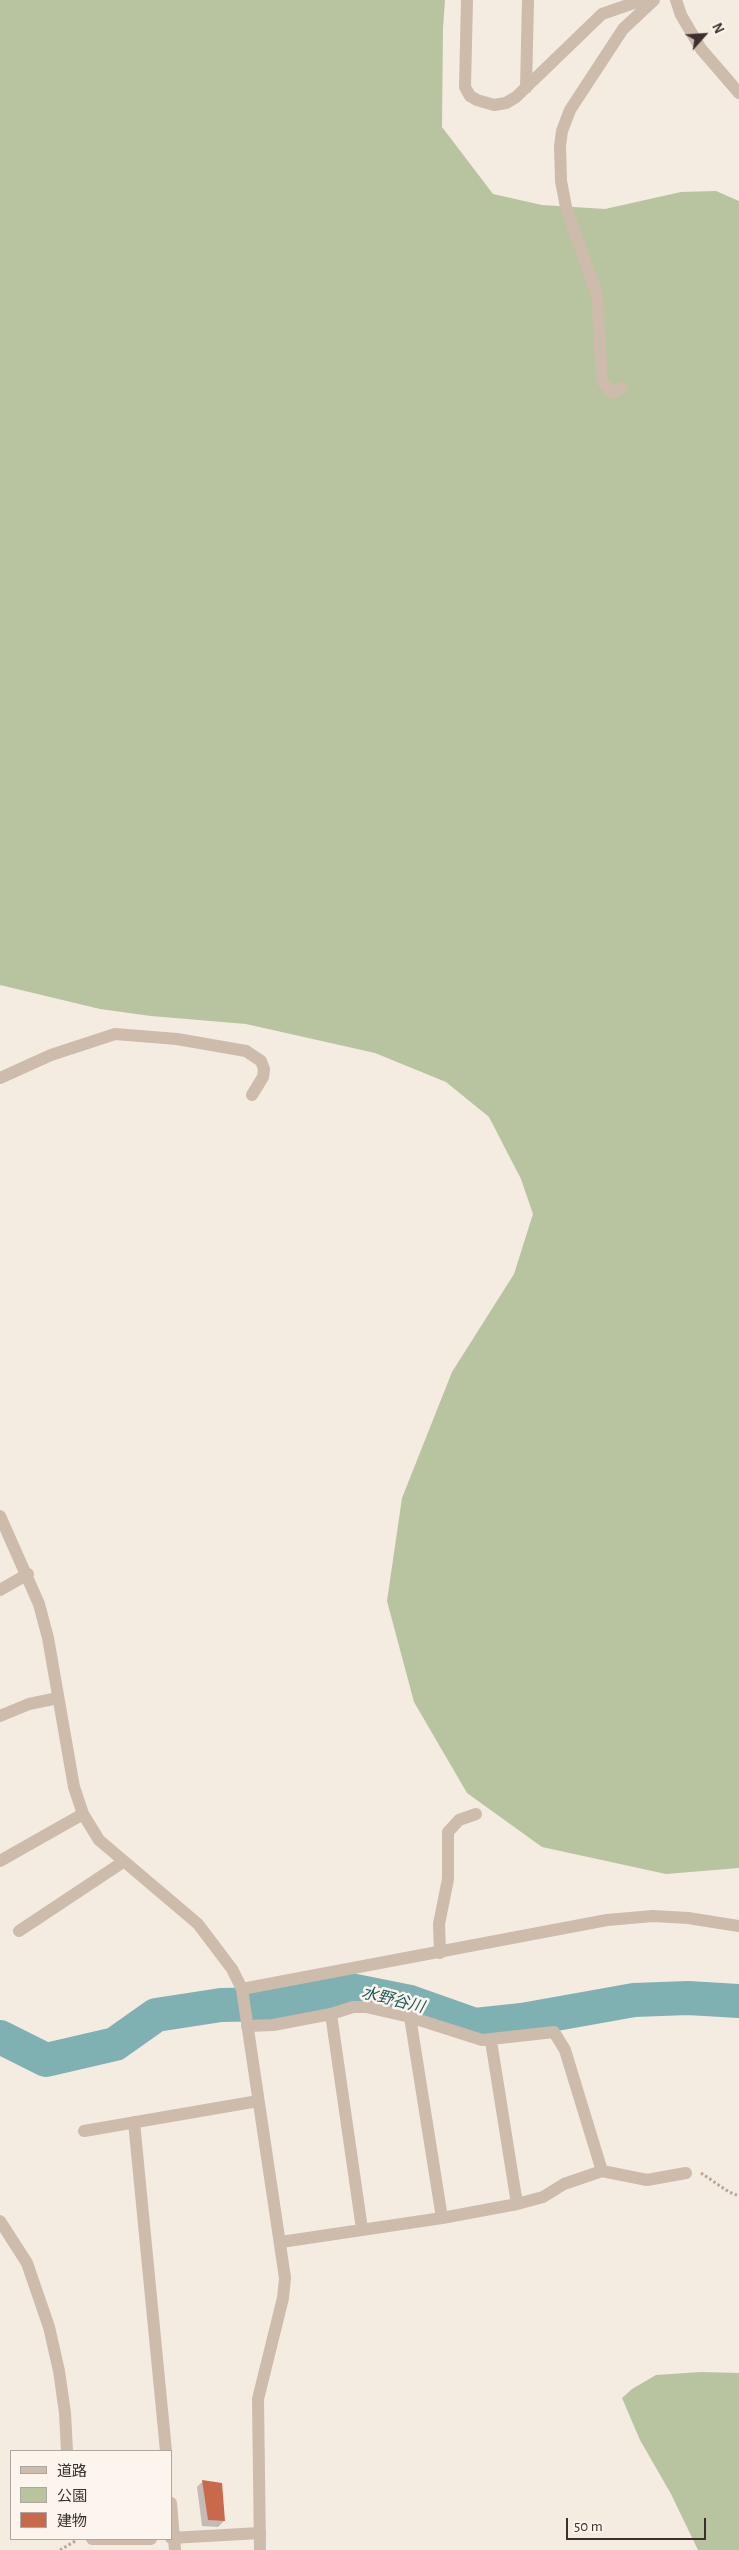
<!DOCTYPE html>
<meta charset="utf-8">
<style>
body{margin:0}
#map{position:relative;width:739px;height:2550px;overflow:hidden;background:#f4ebe1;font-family:"Alegreya Sans","Noto Sans JP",sans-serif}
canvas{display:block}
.legend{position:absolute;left:10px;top:2450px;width:162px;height:90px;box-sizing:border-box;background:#fbf5ee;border:1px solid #aea6a0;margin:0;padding:6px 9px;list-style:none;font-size:15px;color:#3b302b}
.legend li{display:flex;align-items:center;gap:10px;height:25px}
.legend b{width:25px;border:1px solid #aea6a0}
.north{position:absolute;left:679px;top:10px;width:50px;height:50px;-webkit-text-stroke:4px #fbf5ee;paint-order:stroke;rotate:64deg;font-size:14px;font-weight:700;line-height:20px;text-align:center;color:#3b302b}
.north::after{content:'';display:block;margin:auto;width:18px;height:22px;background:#3b302b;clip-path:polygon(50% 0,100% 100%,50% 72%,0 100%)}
.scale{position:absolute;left:566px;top:2518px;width:140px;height:22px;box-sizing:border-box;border:2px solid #3b302b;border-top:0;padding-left:6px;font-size:15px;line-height:18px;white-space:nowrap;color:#3b302b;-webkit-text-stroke:4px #fbf5ee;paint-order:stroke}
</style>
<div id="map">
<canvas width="739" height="2550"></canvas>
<ul class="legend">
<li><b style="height:6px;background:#cdbbac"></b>道路</li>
<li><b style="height:14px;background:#b8c4a0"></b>公園</li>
<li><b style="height:14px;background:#c8694b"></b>建物</li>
</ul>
<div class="north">N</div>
<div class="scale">50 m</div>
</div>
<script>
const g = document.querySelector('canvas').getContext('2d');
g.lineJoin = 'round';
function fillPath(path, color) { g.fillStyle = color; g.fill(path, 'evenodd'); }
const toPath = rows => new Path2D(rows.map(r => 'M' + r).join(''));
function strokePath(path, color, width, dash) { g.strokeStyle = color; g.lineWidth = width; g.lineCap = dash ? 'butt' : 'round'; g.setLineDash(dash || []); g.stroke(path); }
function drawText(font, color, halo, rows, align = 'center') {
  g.font = font + ' "Alegreya Sans","Noto Sans JP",sans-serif'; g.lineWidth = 5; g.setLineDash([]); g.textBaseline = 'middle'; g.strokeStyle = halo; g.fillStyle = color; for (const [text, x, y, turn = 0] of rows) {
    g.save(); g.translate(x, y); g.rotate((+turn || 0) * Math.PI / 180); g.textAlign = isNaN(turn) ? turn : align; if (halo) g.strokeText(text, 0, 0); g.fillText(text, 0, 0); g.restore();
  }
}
const green = toPath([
 [0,0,445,0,443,28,442,127,493,194,542,205,605,209,681,192,716,191,739,201,739,1868,666,1874,542,1847,467,1793,414,1702,387,1601,402,1498,452,1372,514,1274,533,1214,521,1179,489,1117,446,1082,375,1053,246,1024,151,1016,100,1009,0,985],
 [701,2372,739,2373,739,2550,698,2550,671,2494,640,2440,622,2398,632,2389,656,2375]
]);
const shadow = toPath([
 [203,2481,224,2521,218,2527,202,2526,197,2487]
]);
const river = toPath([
 [0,2037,46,2060,115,2044,156,2015,221,2005,273,2004,350,1990,410,2002,475,2025,522,2020,634,2000,688,1998,739,2001]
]);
const building = toPath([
 [202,2480,222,2483,225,2521,208,2520]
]);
const path = toPath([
 [701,2173,729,2192,739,2196],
 [60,2550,77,2540]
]);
const minor = toPath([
 [467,0,465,87,470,96,477,100,494,105,506,103,516,97,602,14,642,0],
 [526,88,528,0],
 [622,388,612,393,602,381,597,295,566,207,561,181,560,146,562,131,570,110,623,29,654,0],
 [0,1078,51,1055,115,1034,177,1039,246,1051,261,1061,264,1069,263,1077,252,1095],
 [0,1590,28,1574],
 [0,1716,29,1704,58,1698],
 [0,1861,83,1814],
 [19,1931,123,1862],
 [440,1953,439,1924,448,1879,448,1832,459,1820,476,1814],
 [331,2014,362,2229],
 [410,2017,442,2218],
 [247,2026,273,2025,331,2014,353,2007,366,2007,410,2017,482,2040,554,2032,565,2050,602,2171],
 [491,2041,517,2204],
 [134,2122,166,2451],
 [84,2131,258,2101],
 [0,2221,27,2263,49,2327,59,2371,65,2413,67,2451],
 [281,2242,442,2218,517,2204,543,2197,564,2184,602,2171,647,2180,686,2173],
 [171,2503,175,2550],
 [171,2538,260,2533],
 [92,2539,151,2539]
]);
const tertiary = toPath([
 [676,0,681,15,701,49,739,93],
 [0,1516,39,1604,48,1638,74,1787,83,1814,99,1840,198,1924,232,1969,242,1989,285,2278,283,2298,258,2399,260,2550],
 [242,1989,607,1920,653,1916,688,1918,739,1926]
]);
const waterNames = [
 ["水野谷川",393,2000,14]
];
fillPath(green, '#b8c4a0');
fillPath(shadow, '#0003');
strokePath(river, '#7fb0b2', 34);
fillPath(building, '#c8694b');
strokePath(path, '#b9a596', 3, [2.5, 2.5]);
strokePath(minor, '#cdbbac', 12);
strokePath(tertiary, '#cdbbac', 12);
drawText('italic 16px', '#1f5a5e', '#fbf5ee', waterNames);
</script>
